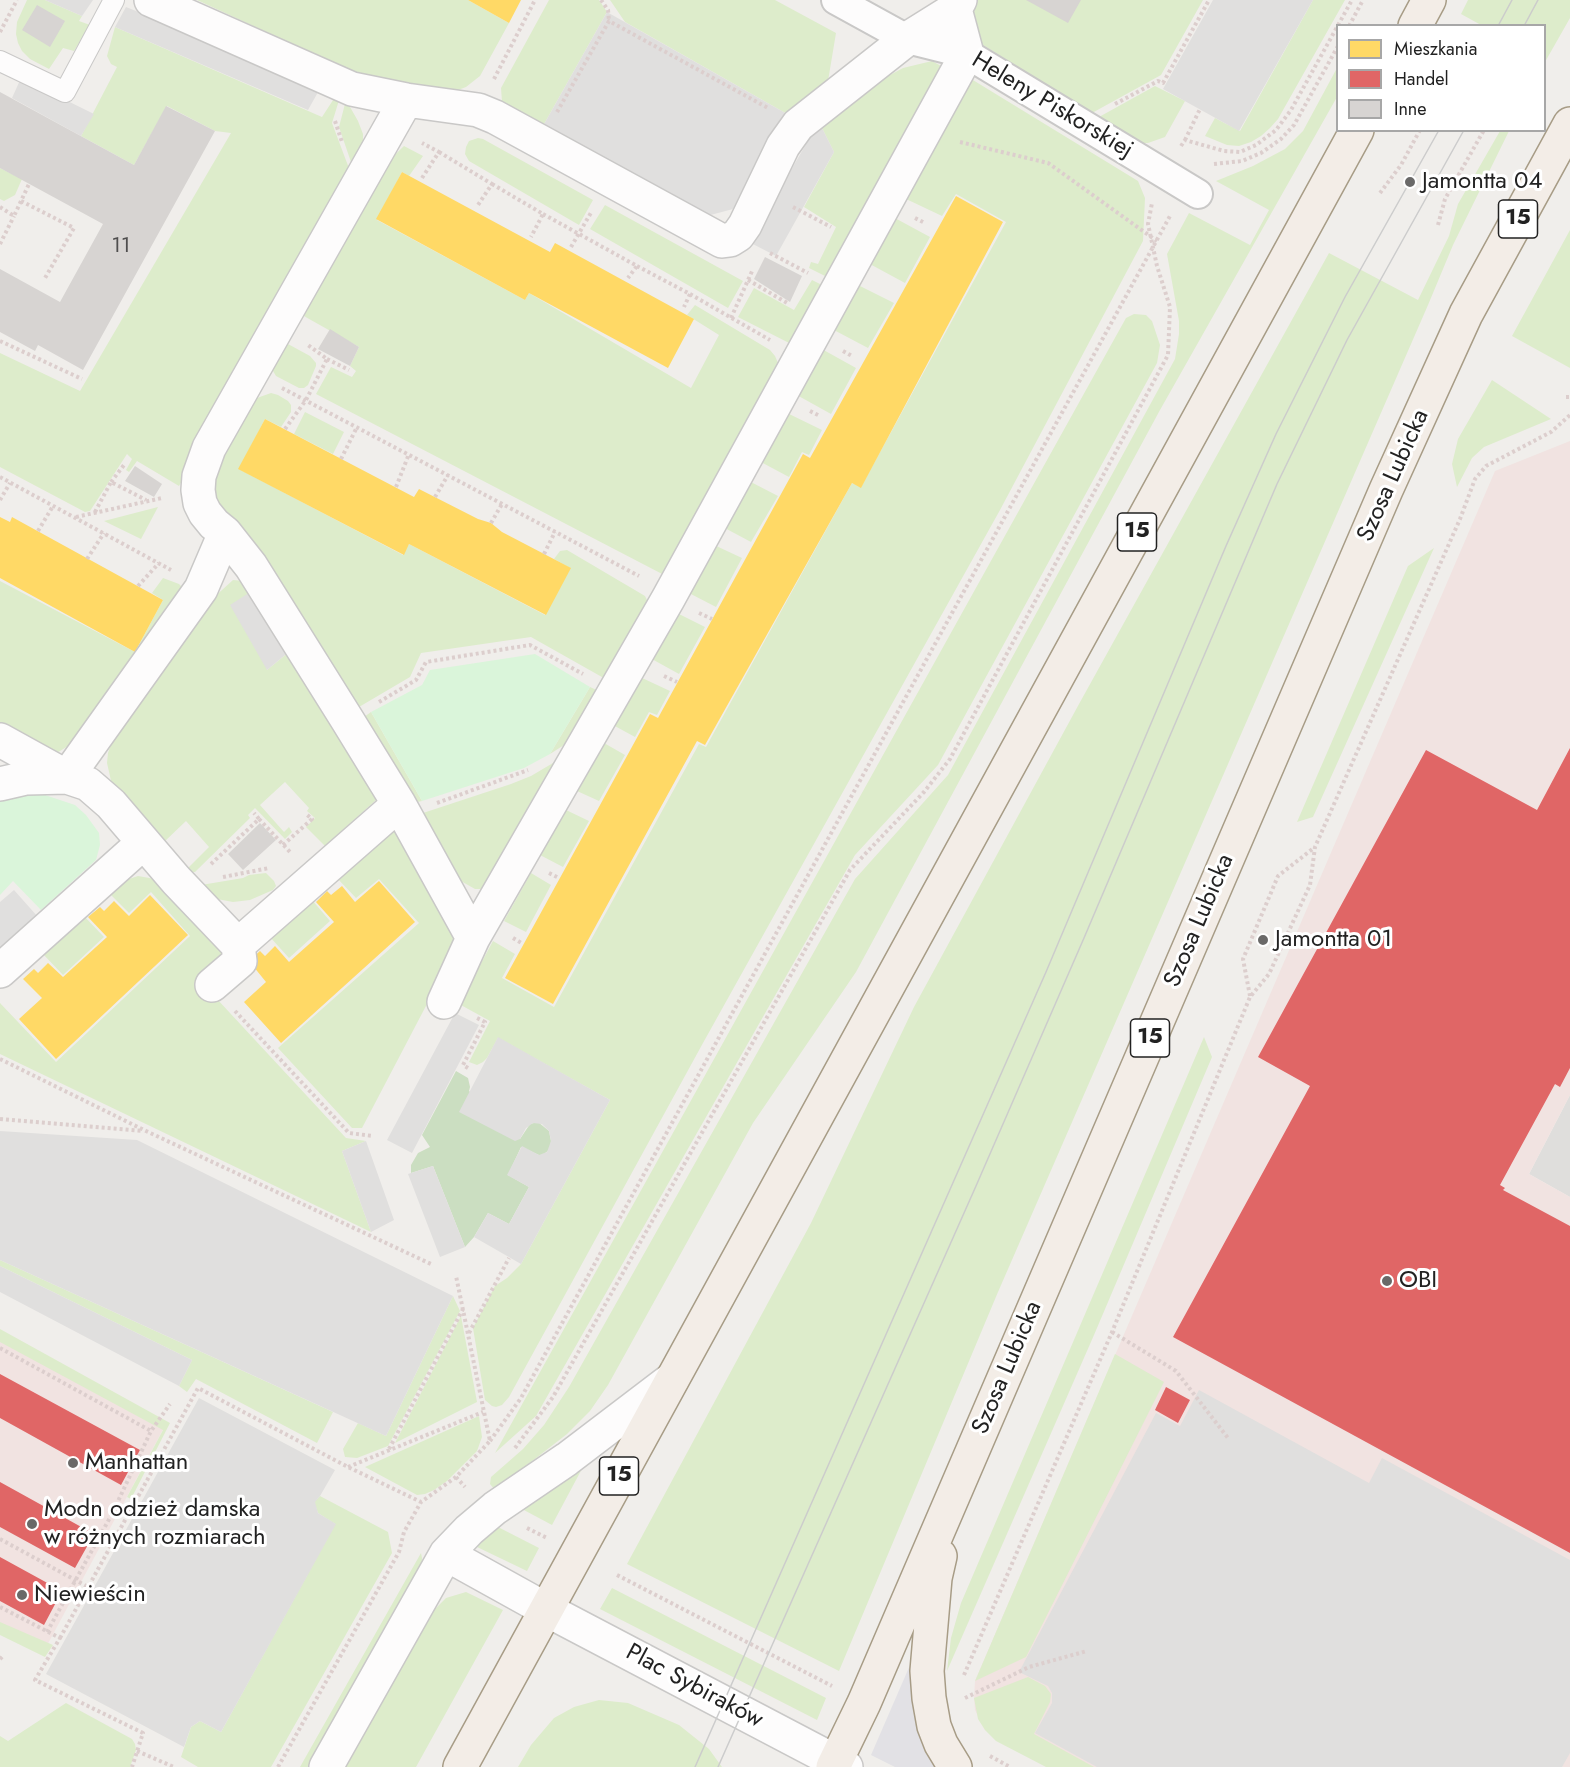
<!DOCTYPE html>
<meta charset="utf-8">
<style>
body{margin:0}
#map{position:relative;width:1570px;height:1767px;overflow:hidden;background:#f0eeeb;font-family:Jost,sans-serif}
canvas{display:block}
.legend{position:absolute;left:1336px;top:24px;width:210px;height:108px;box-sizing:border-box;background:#fff;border:2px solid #a7a7a7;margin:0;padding:8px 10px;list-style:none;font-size:18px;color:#222}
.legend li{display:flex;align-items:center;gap:12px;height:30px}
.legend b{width:30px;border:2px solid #a7a7a7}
</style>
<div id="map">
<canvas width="1570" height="1767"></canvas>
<ul class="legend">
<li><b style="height:16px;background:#ffd966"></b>Mieszkania</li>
<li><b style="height:16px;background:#e06666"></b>Handel</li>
<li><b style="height:16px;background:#d7d4d2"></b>Inne</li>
</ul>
</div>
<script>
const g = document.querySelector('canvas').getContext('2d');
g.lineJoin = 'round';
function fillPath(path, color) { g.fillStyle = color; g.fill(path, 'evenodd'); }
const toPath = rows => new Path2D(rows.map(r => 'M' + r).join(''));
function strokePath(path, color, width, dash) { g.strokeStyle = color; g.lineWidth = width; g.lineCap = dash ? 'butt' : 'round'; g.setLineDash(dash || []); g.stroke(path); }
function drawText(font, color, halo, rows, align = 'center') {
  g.font = font + ' Jost,sans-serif'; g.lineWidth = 6; g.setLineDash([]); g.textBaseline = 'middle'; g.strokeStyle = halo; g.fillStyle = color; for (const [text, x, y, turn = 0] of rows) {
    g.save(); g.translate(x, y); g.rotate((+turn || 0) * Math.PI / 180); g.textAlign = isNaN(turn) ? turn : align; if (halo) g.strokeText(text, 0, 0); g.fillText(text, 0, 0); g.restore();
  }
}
const residential = toPath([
 [1570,1095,1570,1197,1529,1174]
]);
const commercial = toPath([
 [1570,441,1570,1095,1529,1174,1570,1197,1570,1767,1047,1767,985,1730,975,1710,974,1698,975,1681,1495,471],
 [0,1335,166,1424,44,1651,0,1628]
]);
const grass = toPath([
 [27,0,45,0,82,16,79,21,90,25,74,51,63,48,49,69,30,59,22,51,18,43,16,34,17,22],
 [197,0,468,0,509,23,480,76,466,87,458,90,450,91,353,72],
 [549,0,599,0,607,12,543,126,502,102,501,88],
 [610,0,775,0,836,33,828,81,787,114,625,22],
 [973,0,1203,0,1161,75,1092,113,975,40,966,13],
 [1313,0,1345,0,1278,119,1270,128,1261,136,1251,142,1239,146,1227,145,1205,136,1215,118,1240,131],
 [1468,0,1570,0,1570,18,1545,62,1544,26,1481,25,1461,14],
 [115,27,322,117,337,94,340,97,332,123,350,171,179,486,137,461,129,472,126,470,132,459,127,454,90,511,85,512,0,467,0,353,80,391,231,133,215,131,167,106,134,165,81,136,117,67,111,64,107,56],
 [932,61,943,67,829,278,809,268,811,262,818,264,836,227,804,207,834,152,819,122,879,81,903,68],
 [1337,68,1337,97,1160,410,856,972,753,1123,608,1385,590,1411,567,1434,495,1490,490,1484,491,1477,523,1449,544,1425,569,1387,855,879,948,775,1175,359,1179,334,1179,321,1167,254,1189,213,1250,245,1269,210,1216,181,1253,166,1285,149,1303,131],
 [968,77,1138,181,1145,198,1143,241,1000,510,703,1043,509,1397,502,1405,496,1407,492,1406,485,1400,473,1328,495,1286,507,1278,521,1264,610,1100,498,1038,487,1058,483,1062,477,1065,469,1062,490,1021,459,1004,493,941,515,954,502,978,554,1007,699,744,706,747,852,483,861,487,1006,222,956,194,942,216,904,198],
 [1155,86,1185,101,1165,137,1148,143,1143,143,1129,137,1099,117],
 [346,100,358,121,363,134,363,145,358,164,351,162,339,127],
 [1500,131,1509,131,1453,245,1428,305,998,1292,839,1671,627,1564,811,1223,914,1007,1079,704,1329,253,1418,300,1449,236,1458,204],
 [478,138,483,139,593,200,579,225,469,161,465,154,466,147,469,141],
 [404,146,423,156,409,176,402,172,377,220,525,300,529,293,691,388,719,335,687,315,695,305,770,350,775,356,778,363,779,369,666,576,316,394,331,367,352,377,356,371,350,366,359,347,302,315,379,170],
 [0,168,22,179,15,195,4,201,0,199],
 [605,205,743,281,728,308,590,229],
 [893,217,930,237,905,283,868,263],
 [1570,230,1570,368,1512,336],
 [812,280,824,286,793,345,738,317,754,288,794,310],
 [858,285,894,303,868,348,832,329],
 [1134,314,1146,315,1152,321,1160,345,1157,363,938,765,855,855,536,1416,495,1453,1126,318],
 [288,344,310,356,316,363,316,366,308,385,304,388,299,388,276,376,273,371,272,368,282,346],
 [820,348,856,368,831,414,795,394],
 [1492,380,1551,419,1484,447,1472,458,1457,487,1452,464,1458,439],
 [271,393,278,395,288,401,291,405,291,412,281,427,265,419,239,469,403,555,409,544,545,615,570,568,554,559,560,551,567,550,645,596,649,604,609,681,531,637,421,653,410,677,359,707,252,543,212,496,217,458,245,409,257,398],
 [305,412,344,432,333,454,294,434],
 [785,412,822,430,809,455,802,452,789,477,759,461],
 [747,480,778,496,751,542,721,526],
 [158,507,141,539,104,521],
 [712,544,742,558,716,607,687,592],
 [1434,548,1313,817,1297,822,1408,566],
 [163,578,179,584,182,587,76,741,52,756,0,727,0,581,135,652,163,600,152,593],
 [233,580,244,581,255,589,267,670,290,651,376,800,325,846,306,827,315,818,307,811,309,808,285,782,260,805,284,832,289,827,292,832,285,839,255,808,248,815,250,818,195,872,184,872,209,847,186,821,163,843,112,785,107,763,108,753,112,741,211,600],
 [675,612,705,627,679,674,650,658],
 [640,677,670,691,657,715,649,712,635,737,613,725],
 [590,687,601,692,575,738,550,754],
 [371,712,422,801,413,803,364,717],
 [604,743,625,755,599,801,577,791],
 [570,753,483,889,475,889,459,880,420,814,511,784,531,776],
 [566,810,589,821,563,867,540,855],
 [394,827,454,934,451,950,438,983,362,1128,352,1128,278,1048,419,923,379,879,356,898,336,877],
 [266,873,274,881,276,886,273,890,250,900,233,902,217,899,201,885,243,878,249,875],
 [531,873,551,885,526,932,504,921],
 [138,876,155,879,227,955,204,985,346,1138,366,1141,342,1151,371,1232,0,1054,0,1003,56,1062,190,936,151,892,129,913,108,892,120,882],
 [312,900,330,921,289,958,270,937],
 [83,915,104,937,63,975,42,953],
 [1204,1037,1212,1057,1094,1335,947,1671,951,1638,961,1603],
 [0,1260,333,1412,317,1443,196,1379,187,1392,179,1386,192,1360,0,1266],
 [453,1296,460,1311,388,1446,357,1458,345,1457,343,1449,358,1423,386,1436],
 [461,1316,477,1402,395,1443],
 [0,1329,170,1423,131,1499,127,1497,163,1430,0,1342],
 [1115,1354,1164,1382,1026,1657,975,1681],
 [479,1416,482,1437,477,1451,447,1481,434,1490,425,1494,417,1495,365,1467],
 [584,1465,552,1525,522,1509],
 [320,1496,388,1532,392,1553,271,1767,198,1767,181,1757,191,1727,200,1721,221,1732,335,1524,318,1513,314,1502],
 [496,1526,539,1548,527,1571,477,1547,476,1545],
 [421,1553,423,1563,310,1767,300,1767],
 [612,1588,826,1698,817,1720,600,1609],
 [466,1592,503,1610,416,1767,343,1767,431,1613,446,1598],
 [0,1622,53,1645,45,1657,0,1635],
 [1028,1677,1045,1686,1051,1694,1050,1702,1034,1734,1094,1767,1046,1767,996,1741,985,1730,978,1719,974,1698],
 [599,1700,628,1703,679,1725,709,1749,722,1767,518,1767,531,1745,554,1718,574,1707],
 [66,1703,132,1739,135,1744,136,1750,130,1767,0,1767,0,1736,8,1741]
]);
const forest = toPath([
 [456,1071,468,1078,470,1087,469,1091,520,1139,530,1124,538,1122,549,1131,551,1141,550,1149,543,1155,539,1155,521,1147,508,1175,529,1187,509,1224,488,1213,474,1237,465,1247,433,1166,411,1173,411,1165,418,1153,430,1147,422,1135]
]);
const park = toPath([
 [535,654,590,687,550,754,524,768,422,801,371,712,422,685,430,670],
 [42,794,75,805,86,815,99,833,100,845,96,860,41,910,13,881,0,895,0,801,22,796]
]);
const parking = toPath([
 [45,0,93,0,82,16],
 [1213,0,1313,0,1239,131,1163,89],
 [126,7,322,85,308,110,115,27],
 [607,12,787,114,733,209,703,217,543,126],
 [21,78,94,114,81,136,12,98],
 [819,122,834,152,776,256,749,242],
 [255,589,290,651,267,670,230,605],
 [14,890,38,917,0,948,0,902],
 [455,1013,479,1025,412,1153,387,1140],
 [498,1037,610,1100,521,1264,474,1237,488,1213,509,1224,529,1187,507,1175,522,1146,539,1155,547,1152,551,1141,549,1131,542,1124,533,1123,526,1128,520,1139,515,1141,459,1112],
 [0,1131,137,1140,453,1296,386,1436,0,1260],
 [366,1141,394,1220,371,1232,342,1151],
 [433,1166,465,1247,440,1257,408,1174],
 [0,1266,192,1360,179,1386,0,1292],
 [1199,1390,1369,1483,1382,1458,1570,1560,1570,1753,1562,1767,1097,1767,1035,1733,1052,1703,1052,1693,1048,1686,1019,1672,1156,1413,1180,1426],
 [199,1398,335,1470,320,1496,315,1502,318,1513,336,1524,221,1732,200,1721,191,1727,184,1747,46,1674]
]);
const plaza = toPath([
 [917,1649,940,1767,895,1767,871,1755]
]);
const homes = toPath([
 [468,0,521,0,509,23],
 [402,172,550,252,555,243,694,319,668,368,529,293,525,300,376,219],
 [956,196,1003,222,861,488,852,483,705,745,697,741,553,1004,505,978,650,714,658,718,803,454,810,458],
 [265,419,414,497,419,489,478,519,491,523,502,532,571,568,546,615,409,544,404,555,238,469],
 [0,517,10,522,12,517,163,600,135,652,0,578],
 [379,881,415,922,281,1043,244,1002,266,982,249,961,260,951,265,956,275,946,289,962,334,922,316,902,327,891,331,895,342,886,355,902],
 [150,895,188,935,56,1059,19,1019,42,998,23,979,34,969,38,973,48,963,63,977,107,937,88,917,100,907,104,911,114,901,129,916]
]);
const shops = toPath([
 [1570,748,1570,1068,1560,1087,1555,1084,1500,1185,1505,1188,1503,1190,1570,1226,1570,1553,1173,1337,1310,1086,1258,1057,1426,750,1537,810],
 [0,1374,140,1450,121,1485,0,1418],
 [1166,1387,1190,1400,1178,1423,1155,1410],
 [0,1482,94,1534,75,1568,0,1527],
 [0,1557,62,1591,44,1625,0,1601]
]);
const building = toPath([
 [1026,0,1081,0,1068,23],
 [37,5,65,21,50,47,22,30],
 [0,92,134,165,166,106,215,131,83,370,38,345,35,351,0,332,0,269,60,302,103,224,0,168],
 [765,257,802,276,790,302,754,279],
 [330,329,359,347,350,366,318,349],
 [135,466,162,484,154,497,125,481],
 [260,823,276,840,243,870,228,854]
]);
const path = toPath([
 [601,0,608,10,609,21],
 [1349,26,1363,0],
 [0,32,17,0],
 [494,79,535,0],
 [1115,104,1158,81,1163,83,1209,0],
 [557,112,609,21,768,108],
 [335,121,342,142],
 [1185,140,1200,109],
 [960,142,1048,163,1157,241],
 [1181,146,1185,140,1224,151,1240,152,1256,145,1276,130,1291,110,1352,0],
 [439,152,492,184,478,205],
 [1214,164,1242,161,1261,153,1281,139,1294,125,1338,46],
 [422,178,439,152,422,143],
 [492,184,543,214,531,237],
 [1380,193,1401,165,1420,130],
 [21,201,74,228,45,278],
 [0,207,14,216,29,184],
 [793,207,831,227],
 [543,214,637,266,628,278],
 [915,218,925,223],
 [1438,225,1445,199,1484,130],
 [0,244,14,216],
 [571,247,592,211],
 [770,253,808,273],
 [637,266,690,294,684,307],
 [748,280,789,304],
 [690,294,770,340],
 [731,318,753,269],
 [0,341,82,379],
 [843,351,852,356],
 [327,359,349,370],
 [282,388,639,576],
 [1566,397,1570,397],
 [810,411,820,416],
 [285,429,306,400,327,359,308,345],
 [341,459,357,427],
 [0,477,171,570],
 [111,482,124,465],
 [396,487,409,454],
 [435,497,448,475],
 [0,500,10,483],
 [95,512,111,482,146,500],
 [76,517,162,498],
 [491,523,502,504],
 [38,531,53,506],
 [544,554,555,532],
 [87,559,104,533],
 [138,586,159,563],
 [699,613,712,619],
 [664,676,677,682],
 [379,702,416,680,426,662,530,645,583,674],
 [437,803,528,770],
 [259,819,291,853],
 [283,845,312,819,306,814],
 [211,864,259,819,254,813],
 [549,873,559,878],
 [223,877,269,868],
 [513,938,523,944],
 [1250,996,1243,959,1278,876,1315,847],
 [235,1011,349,1133,373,1136],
 [0,1059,146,1131,431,1264],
 [468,1068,463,1065,485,1022,475,1017],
 [0,1119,143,1131],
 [1112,1332,1176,1371,1228,1438],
 [469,1333,509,1258],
 [0,1348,151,1431],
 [490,1441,521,1398,1170,216],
 [515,1448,553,1397,850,870,924,792,950,759,1168,355,1170,307,1157,266,1148,224,1152,203],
 [389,1449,463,1309],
 [348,1467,483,1412],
 [456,1477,465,1487],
 [527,1528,547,1538],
 [0,1539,88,1587],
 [617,1575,832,1686],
 [0,1607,60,1638,35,1680,143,1733,132,1767],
 [47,1632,112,1514,151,1431,170,1404],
 [60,1638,198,1388,348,1467,421,1502],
 [0,1659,3,1656],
 [964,1675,1112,1332,1250,997,1269,974,1310,885,1315,847,1460,519,1475,479,1486,466,1551,432,1570,415],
 [965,1698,1029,1667,1087,1651],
 [137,1751,174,1767],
 [990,1756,1010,1767],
 [278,1767,399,1552,404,1532,421,1502,456,1477,490,1441,456,1276]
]);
const service = toPath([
 [0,61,65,92,114,0]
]);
const pedestrian = toPath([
 [836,0,907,39,967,54,1198,194]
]);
const minor = toPath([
 [151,0,352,89,406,100,478,110,495,117,722,241,730,240,738,235,745,225,783,146,798,125,907,39,955,9,960,0],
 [406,100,209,448,199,476,198,490,200,503,205,513,214,524,225,533,251,566,348,721,399,804,473,938,444,1002],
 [0,740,67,777,88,784,111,804,176,880,238,945],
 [0,784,26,778,67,777,201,589,225,533],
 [473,938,668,599,967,54,955,9],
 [0,971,143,843],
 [212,985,240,961,238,945,246,938,399,804],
 [446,1554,547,1610],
 [326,1767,446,1554,469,1530,495,1508,567,1459,672,1379]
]);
const tertiary = toPath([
 [547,1610,846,1767]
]);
const primary = toPath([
 [1415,26,1429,0],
 [940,1556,935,1578,927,1671,929,1698,934,1726,941,1744,955,1767],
 [460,1767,1357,130],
 [833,1767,864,1703,1386,490,1466,314,1570,124]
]);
const tram = toPath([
 [1498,26,1512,0],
 [1524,26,1538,0],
 [695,1767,1046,972,1226,546,1276,434,1345,297,1439,130],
 [718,1767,976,1186,1084,938,1277,484,1347,340,1464,130]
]);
const markers = [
 [1410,182,6,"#6a6968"],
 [1263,940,6,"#6a6968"],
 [1387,1281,6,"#6a6968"],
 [73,1463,6,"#6a6968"],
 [32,1524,6,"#6a6968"],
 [22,1595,6,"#6a6968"]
];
const numberNames = [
 ["11",121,247]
];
const shields = [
 [1518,219,39],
 [1137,532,39],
 [1150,1038,39],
 [619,1476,39]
];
const shieldNames = [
 ["15",1518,219],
 ["15",1137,532],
 ["15",1150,1038],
 ["15",619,1476]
];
const streetNames = [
 ["Heleny Piskorskiej",1052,106,31],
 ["Szosa Lubicka",1394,476,-66],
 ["Szosa Lubicka",1200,921,-67],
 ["Szosa Lubicka",1008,1368,-67],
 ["Plac Sybiraków",694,1687,28]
];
const poiNames = [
 ["Jamontta 04",1422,182],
 ["Jamontta 01",1275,940],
 ["OBI",1399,1281],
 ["Manhattan",85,1463],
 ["Modn odzież damska",44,1510],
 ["w różnych rozmiarach",44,1538],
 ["Niewieścin",34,1595]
];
fillPath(residential, '#dfdedc');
fillPath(commercial, '#f1e3e1');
fillPath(grass, '#ddeccb');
fillPath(forest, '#cbdec1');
fillPath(park, '#daf5da');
fillPath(parking, '#e0dfde');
fillPath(plaza, '#e2e1e5');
fillPath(homes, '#ffd966');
fillPath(shops, '#e06666');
fillPath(building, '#d7d4d2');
strokePath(service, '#c9c8c7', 22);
strokePath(pedestrian, '#c9c8c7', 32);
strokePath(minor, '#c9c8c7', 36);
strokePath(tertiary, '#c9c8c7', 36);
strokePath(primary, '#a79c86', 36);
strokePath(path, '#dccecd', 4, [3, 3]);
strokePath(service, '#fdfcfc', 20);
strokePath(pedestrian, '#fdfcfc', 28);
strokePath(minor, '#fdfcfc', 33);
strokePath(tertiary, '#fdfcfc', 33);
strokePath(primary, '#f3ede7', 33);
strokePath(tram, '#ccc', 1.5);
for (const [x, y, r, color] of markers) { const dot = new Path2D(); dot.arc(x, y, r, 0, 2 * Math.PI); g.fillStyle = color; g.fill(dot); strokePath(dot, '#fff', 2); }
drawText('21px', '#4f4e4e', null, numberNames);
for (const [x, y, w] of shields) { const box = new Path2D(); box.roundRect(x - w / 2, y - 19, w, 38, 4.5); g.fillStyle = '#fff'; g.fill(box); strokePath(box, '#222', 1.5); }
drawText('bold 22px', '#222', null, shieldNames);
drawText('24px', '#222', '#fff', streetNames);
drawText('24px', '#222', '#fff', poiNames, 'left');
</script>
